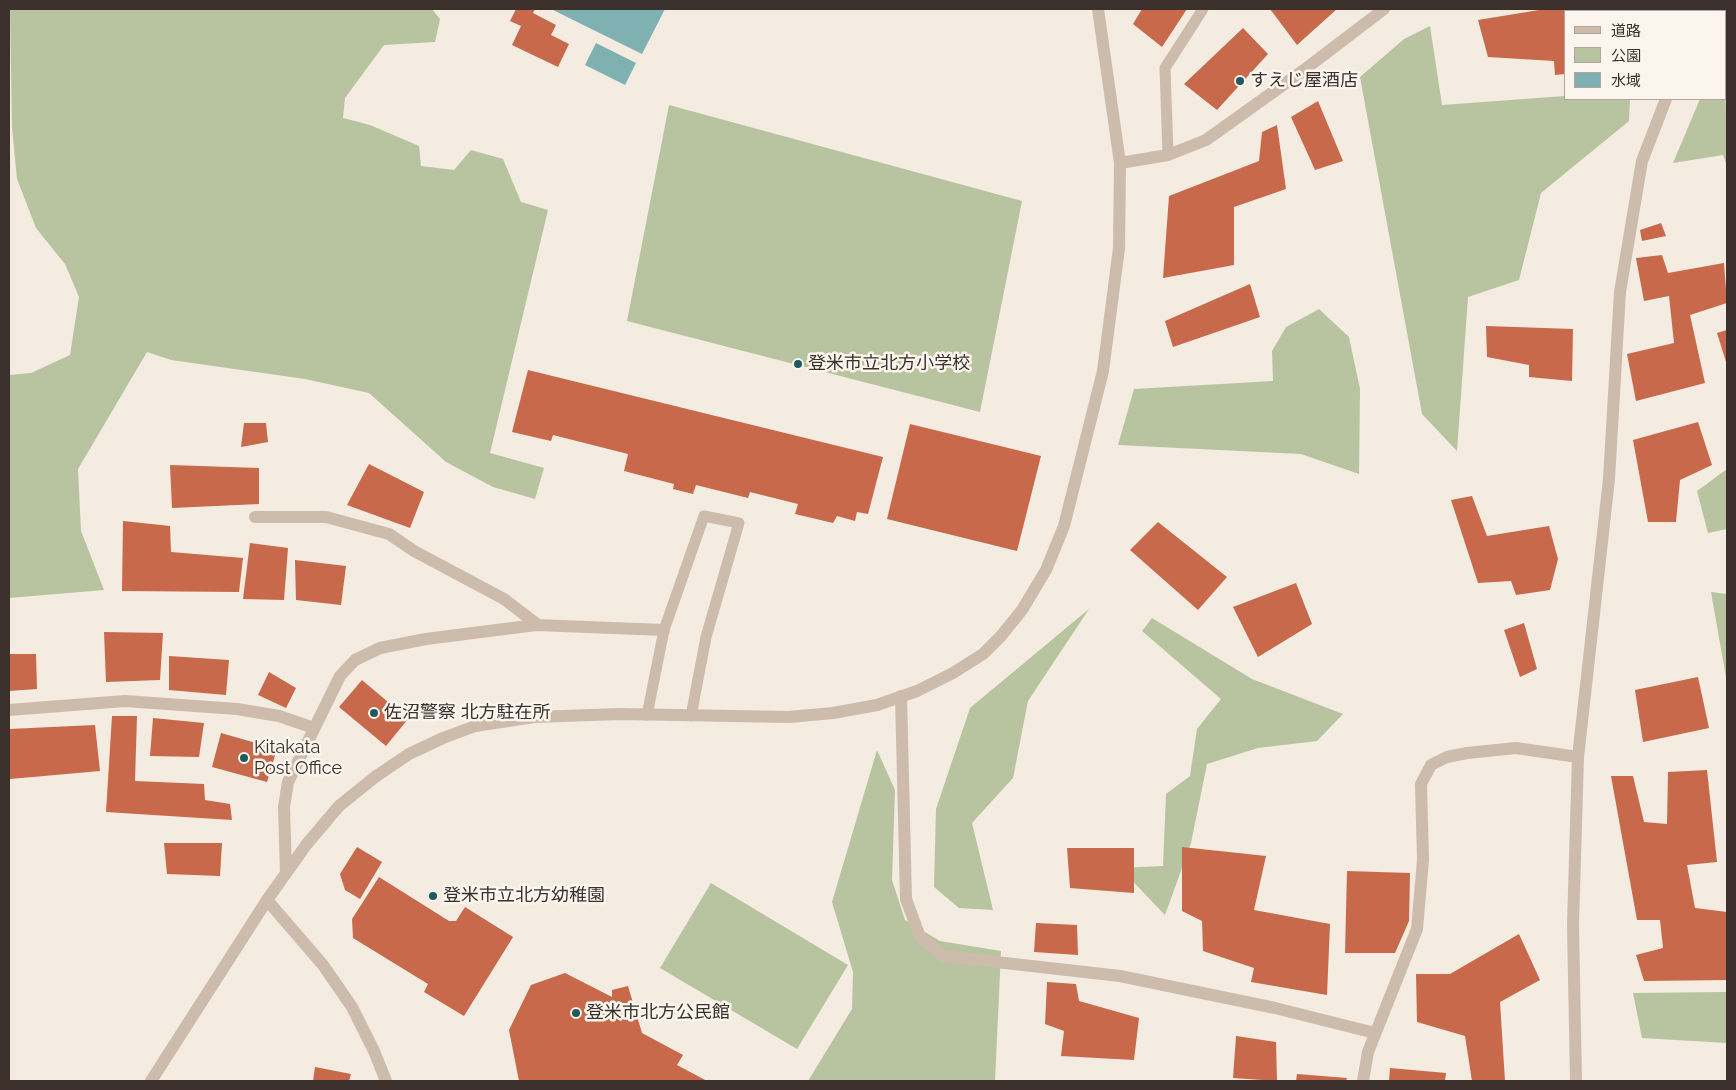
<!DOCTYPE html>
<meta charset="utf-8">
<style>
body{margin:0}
#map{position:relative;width:1736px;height:1090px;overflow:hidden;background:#f4ebe1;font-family:Raleway,"Noto Sans JP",sans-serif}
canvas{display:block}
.frame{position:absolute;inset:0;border:10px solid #3b302b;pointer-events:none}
.legend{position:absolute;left:1564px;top:10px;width:162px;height:90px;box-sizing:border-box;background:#fbf5ee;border:1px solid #aea6a0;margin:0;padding:6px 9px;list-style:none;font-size:15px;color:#3b302b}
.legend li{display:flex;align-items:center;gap:10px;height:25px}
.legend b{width:25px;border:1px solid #aea6a0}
</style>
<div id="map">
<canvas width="1736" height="1090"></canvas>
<div class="frame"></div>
<ul class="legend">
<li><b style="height:6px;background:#cdbbac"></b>道路</li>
<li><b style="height:14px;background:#b8c4a0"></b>公園</li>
<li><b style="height:14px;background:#7fb0b2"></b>水域</li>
</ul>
</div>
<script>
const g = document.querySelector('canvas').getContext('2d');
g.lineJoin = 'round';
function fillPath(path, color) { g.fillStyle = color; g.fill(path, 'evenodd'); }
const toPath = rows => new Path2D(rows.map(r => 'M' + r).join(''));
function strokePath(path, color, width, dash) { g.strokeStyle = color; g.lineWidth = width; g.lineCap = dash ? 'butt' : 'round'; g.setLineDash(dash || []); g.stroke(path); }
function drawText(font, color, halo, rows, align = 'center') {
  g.font = font + ' Raleway,"Noto Sans JP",sans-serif'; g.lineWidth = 5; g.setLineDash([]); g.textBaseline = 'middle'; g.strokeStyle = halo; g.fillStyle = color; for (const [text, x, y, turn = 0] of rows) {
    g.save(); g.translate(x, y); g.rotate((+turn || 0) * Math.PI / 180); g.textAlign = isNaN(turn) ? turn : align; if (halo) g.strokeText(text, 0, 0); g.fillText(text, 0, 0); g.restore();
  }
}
const green = toPath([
 [10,9,432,9,440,19,435,42,384,45,345,98,343,118,370,125,419,146,421,166,454,170,471,150,503,159,521,202,548,210,490,453,544,468,535,499,493,487,446,462,369,393,305,379,171,360,147,352,78,469,81,531,104,590,9,598,9,375,31,373,70,355,79,297,65,264,36,228,17,179,12,128],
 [1430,26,1442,105,1565,96,1565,99,1630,99,1629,121,1541,193,1519,280,1468,297,1457,451,1422,414,1360,77,1404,39],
 [1725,60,1727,166,1723,155,1673,163,1700,99,1725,99],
 [669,105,1022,201,980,412,627,321],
 [1319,309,1349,337,1360,389,1359,474,1301,454,1118,445,1134,389,1273,381,1272,351,1286,327],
 [1727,469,1727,529,1708,533,1697,491],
 [1711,592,1727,594,1727,683],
 [1089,609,1028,701,1013,778,972,823,993,910,959,908,934,887,936,809,970,708],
 [1152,618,1252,679,1343,714,1317,741,1258,748,1207,764,1191,843,1165,915,1120,868,1163,866,1166,794,1190,776,1197,729,1221,699,1142,631],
 [877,750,895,790,892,880,905,920,940,941,1001,951,995,1081,808,1081,852,1009,853,972,832,902],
 [711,883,848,965,797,1049,660,968],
 [1727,992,1727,1043,1642,1038,1633,993]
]);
const water = toPath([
 [551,9,665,9,642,54],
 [596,43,636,63,625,85,585,65]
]);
const building = toPath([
 [516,9,535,9,533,13,556,25,551,35,569,44,558,67,512,45,521,26,510,21],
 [1142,9,1187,9,1162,47,1133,24],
 [1270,9,1337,9,1297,45],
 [1545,9,1636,9,1636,11,1565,11,1565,74,1555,75,1554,61,1488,57,1478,20],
 [1243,28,1268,54,1217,110,1184,84],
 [1318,101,1343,161,1315,170,1291,117],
 [1277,125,1286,189,1234,207,1234,265,1163,278,1169,196,1259,161,1262,132],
 [1661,223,1666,236,1642,241,1640,230],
 [1662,255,1668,273,1724,263,1727,303,1690,315,1705,383,1636,401,1627,354,1674,343,1669,296,1644,301,1636,258],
 [1250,284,1260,317,1173,347,1165,321],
 [1486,326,1573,329,1572,381,1529,377,1529,365,1487,357],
 [1727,330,1727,365,1717,333],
 [528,370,883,457,868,514,857,512,855,521,837,516,833,523,795,514,798,504,750,492,748,498,696,485,693,494,673,489,674,484,624,471,628,454,553,435,551,441,512,432],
 [1698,422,1712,465,1680,480,1676,522,1648,522,1633,440],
 [244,423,266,423,268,442,241,447],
 [910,424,1041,456,1017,551,887,519],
 [369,464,424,492,410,528,347,505],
 [170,465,259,468,259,504,172,508],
 [1472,496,1487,536,1549,526,1558,559,1550,590,1516,595,1511,581,1478,583,1451,500],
 [123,521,170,526,171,552,243,558,239,592,122,591],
 [1158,522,1227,577,1198,610,1130,550],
 [250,543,288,548,284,600,243,599],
 [295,560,346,566,341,605,296,600],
 [1296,583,1312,624,1258,657,1233,607],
 [1524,623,1537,669,1520,677,1504,630],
 [104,632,163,633,160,680,106,682],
 [9,654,36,654,37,689,9,691],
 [169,656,229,660,226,695,169,690],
 [269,672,296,688,286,708,258,695],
 [1698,677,1709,728,1643,742,1635,690],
 [362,680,408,719,386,746,339,707],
 [112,716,137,716,135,781,204,784,205,800,230,804,232,820,106,812],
 [153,718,204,723,199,757,150,756],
 [95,725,100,771,10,779,9,729],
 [221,733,277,749,267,782,212,767],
 [1707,770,1717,862,1687,865,1695,908,1727,912,1727,980,1644,981,1636,955,1663,948,1660,920,1637,920,1611,776,1633,776,1644,822,1667,824,1668,772],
 [164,843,222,843,220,876,167,874],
 [357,847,382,862,360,899,345,890,340,874],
 [1182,847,1266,856,1254,910,1330,924,1327,995,1251,982,1254,968,1203,951,1202,921,1182,911],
 [1067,848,1134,848,1134,893,1070,888],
 [1347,871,1410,873,1409,921,1395,953,1345,953],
 [379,877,449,921,456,921,465,907,513,937,464,1016,424,992,428,984,353,938,352,919],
 [1036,923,1077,925,1078,955,1034,952],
 [1519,934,1540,980,1500,1002,1505,1081,1472,1081,1465,1036,1417,1022,1416,974,1450,974],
 [565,973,612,997,612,990,628,986,642,1033,683,1055,677,1065,707,1081,519,1081,509,1030,531,985],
 [1047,982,1076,984,1079,1001,1139,1018,1134,1060,1061,1056,1064,1031,1045,1024],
 [1236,1036,1276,1042,1277,1081,1233,1078],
 [315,1067,351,1074,349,1081,313,1081],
 [1390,1068,1446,1073,1445,1081,1389,1081],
 [1297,1074,1347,1078,1346,1081,1296,1081]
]);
const service = toPath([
 [1168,155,1165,68,1203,9],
 [647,715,664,630,704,516,739,523,706,637,691,716]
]);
const minor = toPath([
 [255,517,326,517,389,534,414,551,504,599,538,625],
 [901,696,906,899,920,937,943,956,1120,976,1275,1008,1375,1033],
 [9,710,125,701,237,709,279,716,314,728],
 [286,873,284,807,288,782,340,676,355,660,380,648,426,639,536,625,664,630],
 [1363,1081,1368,1052,1417,929,1423,860,1421,784,1431,765,1447,757,1467,753,1516,748,1578,757]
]);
const tertiary = toPath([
 [1697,11,1698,9],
 [1120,163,1168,155,1206,140,1304,70,1384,9],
 [267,900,323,965,352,1007,374,1051,386,1081],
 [151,1081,267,900,306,845,339,806,375,777,409,754,443,738,475,726,534,717,620,714,789,717,833,713,877,705,917,691,953,673,983,654,1001,636,1022,610,1046,570,1064,526,1103,371,1119,248,1120,163,1098,9],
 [1576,1081,1573,925,1578,757,1609,479,1620,292,1642,161,1666,99]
]);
const markers = [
 [1240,81,5,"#1f5a5e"],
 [798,364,5,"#1f5a5e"],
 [374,713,5,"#1f5a5e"],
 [244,758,5,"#1f5a5e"],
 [433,896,5,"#1f5a5e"],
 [576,1013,5,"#1f5a5e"]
];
const poiNames = [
 ["すえじ屋酒店",1250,81],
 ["登米市立北方小学校",808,364],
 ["佐沼警察 北方駐在所",384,713],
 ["Kitakata",254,748],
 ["Post Office",254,769],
 ["登米市立北方幼稚園",443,896],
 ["登米市北方公民館",586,1013]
];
fillPath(green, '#b8c4a0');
fillPath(water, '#7fb0b2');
fillPath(building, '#c8694b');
strokePath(service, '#cdbbac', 11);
strokePath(minor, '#cdbbac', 12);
strokePath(tertiary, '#cdbbac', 12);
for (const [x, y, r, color] of markers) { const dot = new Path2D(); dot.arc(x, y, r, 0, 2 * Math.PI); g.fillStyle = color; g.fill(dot); strokePath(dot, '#fbf5ee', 2); }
drawText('18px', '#3b302b', '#fbf5ee', poiNames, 'left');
</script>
